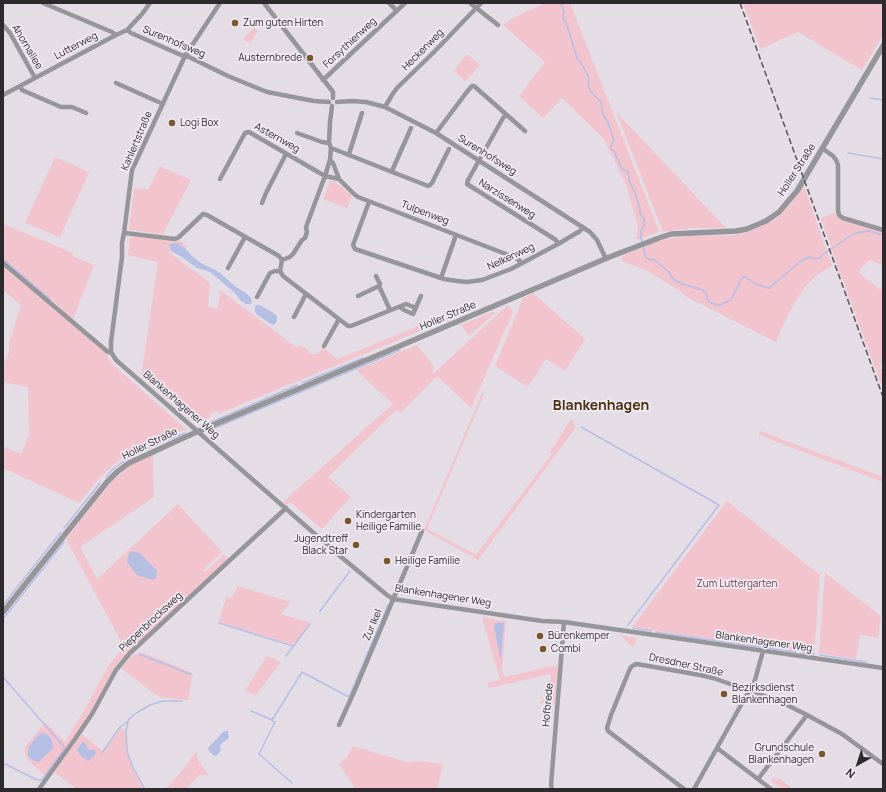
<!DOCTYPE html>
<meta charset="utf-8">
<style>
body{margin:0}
#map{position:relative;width:886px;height:792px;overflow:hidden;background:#e4dde6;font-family:Manrope,sans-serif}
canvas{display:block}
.frame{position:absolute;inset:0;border:4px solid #2d2a2e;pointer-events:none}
.north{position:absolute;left:838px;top:744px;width:40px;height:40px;-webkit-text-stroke:3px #f1eaf3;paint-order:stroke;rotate:219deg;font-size:11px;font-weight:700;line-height:16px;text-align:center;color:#2d2a2e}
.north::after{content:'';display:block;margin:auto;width:14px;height:18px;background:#2d2a2e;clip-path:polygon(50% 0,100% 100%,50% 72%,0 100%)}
</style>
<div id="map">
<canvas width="886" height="792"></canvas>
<div class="frame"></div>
<div class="north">N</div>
</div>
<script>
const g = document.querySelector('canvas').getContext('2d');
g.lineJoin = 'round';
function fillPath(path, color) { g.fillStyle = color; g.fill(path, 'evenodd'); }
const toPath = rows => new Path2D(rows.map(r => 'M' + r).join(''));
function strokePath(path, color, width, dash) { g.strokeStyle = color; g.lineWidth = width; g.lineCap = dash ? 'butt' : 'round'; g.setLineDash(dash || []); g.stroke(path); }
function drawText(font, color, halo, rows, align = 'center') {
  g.font = font + ' Manrope,sans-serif'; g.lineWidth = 3.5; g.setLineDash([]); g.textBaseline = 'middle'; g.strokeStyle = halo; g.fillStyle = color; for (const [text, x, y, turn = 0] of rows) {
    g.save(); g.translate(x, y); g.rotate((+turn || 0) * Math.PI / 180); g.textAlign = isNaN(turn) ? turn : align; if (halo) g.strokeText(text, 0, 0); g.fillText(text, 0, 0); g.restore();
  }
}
const green = toPath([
 [544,3,570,3,659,231,656,233,636,240,638,226,626,185,604,139,562,98,543,118,519,96,545,62,503,25,515,17,541,5],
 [743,3,883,3,883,35,862,70,798,32,760,49],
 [254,28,258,31,250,43,243,39],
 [467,54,480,65,466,81,454,71],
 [616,112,726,228,692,228,663,232],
 [55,157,89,172,60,237,25,223],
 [160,166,191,180,163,234,129,230,134,188,148,190],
 [330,181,334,181,352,196,347,208,323,199],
 [804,186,832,266,818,274,804,288,794,304,781,329,776,342,687,297,680,291,648,271,622,261,622,256,662,240,671,238,692,236,734,235,747,232,758,228,775,219,781,214,793,201],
 [834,213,842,220,883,232,883,265,869,260,858,272,880,290,883,285,883,356,880,369,882,369,883,365,883,389,837,265,821,218],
 [3,224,73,253,72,256,94,265,73,319,3,258],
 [132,236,175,241,179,240,187,246,186,249,178,243,169,245,171,251,169,252,210,283,208,307,218,308,220,290,296,347,301,345,312,354,317,354,323,348,338,359,454,311,466,309,466,312,218,414,217,411,210,414,211,417,198,423,193,422,141,377,158,262,128,255,130,238],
 [3,266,107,354,109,361,186,429,124,456,101,476,79,503,3,468,3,452,5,447,21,454,29,435,28,387,3,382,3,366,9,352,9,344,21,305,3,290],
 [533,293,585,339,565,371,546,359,528,387,495,366,523,298],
 [508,305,513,312,471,408,437,376,400,413,396,410,328,477,351,497,322,529,290,502,287,505,283,502,393,404,356,370,417,345,435,368,432,370,434,373],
 [494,311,495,313,469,336,461,325],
 [482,393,484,394,427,529,476,555,552,454,550,452,571,419,576,427,478,560,424,530],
 [760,431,883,477,883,482,759,435],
 [153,455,154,497,80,547,97,579,178,504,222,552,203,570,205,572,224,554,228,559,128,652,114,668,90,713,78,731,46,776,27,759,24,748,43,725,46,723,65,742,85,709,109,665,124,647,66,539,109,484,131,465],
 [46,734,52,740,51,750,48,753,45,755,28,748,37,736],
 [727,501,820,575,814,654,632,627],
 [825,573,881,616,878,638,860,635,856,659,819,653],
 [238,586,291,602,281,614,310,623,293,645,219,622,226,597,231,599],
 [482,617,506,621,502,670,505,677,552,666,558,666,554,705,539,703,548,695,551,674,489,688,488,683,500,680],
 [620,635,637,638,636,641,633,647],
 [141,652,193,673,188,700,165,698,156,695,121,668,134,654,137,655],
 [267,656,281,662,256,695,245,691],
 [121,728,126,731,127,751,132,768,144,789,77,789,54,772,82,734,104,752],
 [83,741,85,743,89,750,92,749,78,753,77,751],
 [353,746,407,762,421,761,443,764,437,789,356,789,339,764,347,757],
 [196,751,198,760,209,775,199,775,186,789,166,789,187,765],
 [773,778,777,781,779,778,793,789,782,789,771,781]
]);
const water = toPath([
 [172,243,178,243,186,249,192,256,201,263,219,272,236,287,246,293,251,298,252,302,250,304,246,304,241,301,234,292,210,272,197,268,182,257,171,251,169,245],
 [256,305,260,305,272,312,277,316,277,320,276,323,273,325,268,322,256,314,255,311,255,307],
 [132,551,140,553,157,571,156,578,153,580,137,575,127,562,129,553],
 [500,622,504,623,504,624,501,658,500,658,494,626,495,624],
 [225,731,228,731,229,738,222,743,220,746,221,750,218,754,216,756,213,755,209,751,208,748,222,733],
 [42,733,46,734,50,737,53,744,53,748,40,761,37,762,29,758,28,755,28,748,37,736],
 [83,741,85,743,89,750,95,750,96,751,95,755,88,761,81,756,77,750]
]);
const stream = toPath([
 [561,3,564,12,563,16,564,19,566,22,577,58,582,64,589,78,588,85,590,91,601,102,603,115,608,122,612,135,614,139,611,147,612,150,614,151,622,169,627,171,629,174,629,180,635,193,640,209,640,214,644,219,644,226,641,231,641,238,642,242],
 [3,90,4,90],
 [870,98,883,100],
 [848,153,883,159],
 [643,246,646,257,650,260,653,259,668,271,673,279,682,284,703,290,707,295,708,301,716,305,720,305,731,300,741,280,743,277,746,277,755,284,769,288,801,261,809,257,814,259,820,258,822,255,855,233,869,231,883,235],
 [3,259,50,299],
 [302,383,363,358],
 [205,425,297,385],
 [581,427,719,505,628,625],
 [210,430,400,350],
 [106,477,113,469,127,459,153,446,185,433],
 [64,528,100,483],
 [3,605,61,532],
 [320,611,350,571],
 [3,619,64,542],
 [219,623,293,646],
 [633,628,651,631],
 [656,632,796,652],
 [801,653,814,654],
 [139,654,190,674],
 [820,655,866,662],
 [286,656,310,624],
 [3,677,65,748,42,780,37,780,3,763],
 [251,711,272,720,302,672,349,697,388,605],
 [272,721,275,722,259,754,292,783],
 [102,753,120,727,127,722],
 [145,789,133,768,127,751,126,731,128,721,132,716,138,712,150,705,163,701,182,701]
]);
const minor = toPath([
 [43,3,112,32,116,35],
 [220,3,185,56,132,170,124,233,122,243,122,257,111,342,111,352,116,360,340,556,387,595,393,599,542,621,564,622,883,668],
 [264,3,333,92,333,98],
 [389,3,397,11],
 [470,3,498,25],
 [3,25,10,33,35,78],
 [127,30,131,33,181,55,189,57,228,76,267,92,314,101,329,102],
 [323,80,405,3],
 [116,83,163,104],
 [20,86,22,90,61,107,72,107,86,113],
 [3,95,116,35,127,30,142,14,150,3],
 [337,102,352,101,366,102,385,107,436,133,590,232,597,240,606,259],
 [332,106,330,122,329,143,331,148,330,160,325,176,306,227,307,232,305,238,302,240,293,254,290,257,282,260,280,271,283,276,348,326,351,326,406,304,416,308],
 [385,107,392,95,397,88,434,52,481,3],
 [506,115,503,118,468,180,467,184,556,240,558,244],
 [297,133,322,142,329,143],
 [436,133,466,93,472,86,474,86,525,131],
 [331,148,428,186,430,185,432,183,449,149],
 [822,148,833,156,836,160,838,165,838,210,839,215,843,218,883,230],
 [349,154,362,113],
 [330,160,333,163,339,179],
 [392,171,411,128],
 [220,179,245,133,249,132,325,176,339,179,354,194,358,197,511,256,519,260,521,263],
 [369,202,353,245,355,249,444,279,457,281,467,282,482,280,511,269,558,244,580,231,583,227],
 [262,203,266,193,286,154],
 [125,233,175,239,179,237,201,216,203,214,207,215,279,256,282,260],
 [3,263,108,352,111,352],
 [228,268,245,237],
 [376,276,380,284,379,286,390,310],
 [441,278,456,235],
 [358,296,379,286],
 [257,297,270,273,275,271,280,271],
 [400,307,404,310,413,314,421,296],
 [294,317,306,294],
 [324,346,339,319],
 [339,725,354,692,422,531],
 [717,748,771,789],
 [758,779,807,715],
 [39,789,75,739,92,714,116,670,130,653,286,508],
 [552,789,551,785,564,622],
 [684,789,608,731,607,728,611,715,629,671,631,667,634,665,637,664,700,675,713,678,779,701,807,715,842,734,883,764],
 [694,789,755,680,763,651]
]);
const tertiary = toPath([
 [3,612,107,482,117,472,129,463,192,434,612,256,659,238,671,234,736,231,747,229,766,221,779,212,797,191,883,46]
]);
const rail = toPath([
 [740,3,883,397]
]);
const markers = [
 [235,23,4,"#78572d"],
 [310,58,4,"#78572d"],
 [172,123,4,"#78572d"],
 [348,521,4,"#78572d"],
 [356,545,4,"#78572d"],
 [387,561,4,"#78572d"],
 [540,636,4,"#78572d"],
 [543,649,4,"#78572d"],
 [724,694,4,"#78572d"],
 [822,754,4,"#78572d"]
];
const poiNames = [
 ["Zum guten Hirten",243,23],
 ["Austernbrede",302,58,"right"],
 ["Logi Box",180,123],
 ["Kindergarten",356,515],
 ["Heilige Familie",356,527],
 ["Jugendtreff",348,539,"right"],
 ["Black Star",348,551,"right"],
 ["Heilige Familie",395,561],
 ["Bürenkemper",548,636],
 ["Combi",551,649],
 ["Bezirksdienst",732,688],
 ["Blankenhagen",732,700],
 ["Grundschule",814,748,"right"],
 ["Blankenhagen",814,760,"right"]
];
const streetNames = [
 ["Surenhofsweg",174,42,23],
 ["Forsythienweg",350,43,-43],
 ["Lutterweg",76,46,-28],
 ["Ahornallee",27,47,59],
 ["Heckenweg",423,50,-45],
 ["Asternweg",277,138,29],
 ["Kahlertstraße",137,141,-67],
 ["Surenhofsweg",487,155,32],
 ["Holler Straße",797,170,-57],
 ["Narzissenweg",507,199,32],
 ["Tulpenweg",425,213,21],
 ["Nelkenweg",511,257,-25],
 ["Holler Straße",448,316,-23],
 ["Blankenhagener Weg",181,405,41],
 ["Holler Straße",150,444,-26],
 ["Blankenhagener Weg",443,596,9],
 ["Piepenbrocksweg",151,622,-43],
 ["Zur Ikel",373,625,-67],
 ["Blankenhagener Weg",764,642,8],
 ["Dresdner Straße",686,665,12],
 ["Hofbrede",548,705,-85]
];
const parkNames = [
 ["Zum Luttergarten",737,584]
];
const districtNames = [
 ["Blankenhagen",601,406]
];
fillPath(green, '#f1c4ce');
fillPath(water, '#b5bfe4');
strokePath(stream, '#b5bfe4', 1.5);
strokePath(minor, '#96959a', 4.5);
strokePath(tertiary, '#96959a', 5.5);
strokePath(rail, '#59555a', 1.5, [6, 3]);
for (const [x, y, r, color] of markers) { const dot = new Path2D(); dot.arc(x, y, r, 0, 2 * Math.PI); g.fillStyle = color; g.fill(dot); strokePath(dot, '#f1eaf3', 1.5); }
drawText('10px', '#2d2a2e', '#f1eaf3', poiNames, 'left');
drawText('10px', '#2d2a2e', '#f1eaf3', streetNames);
drawText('10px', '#773c4c', '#f1eaf3', parkNames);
drawText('bold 14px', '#482f0d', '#f1eaf3', districtNames);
</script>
